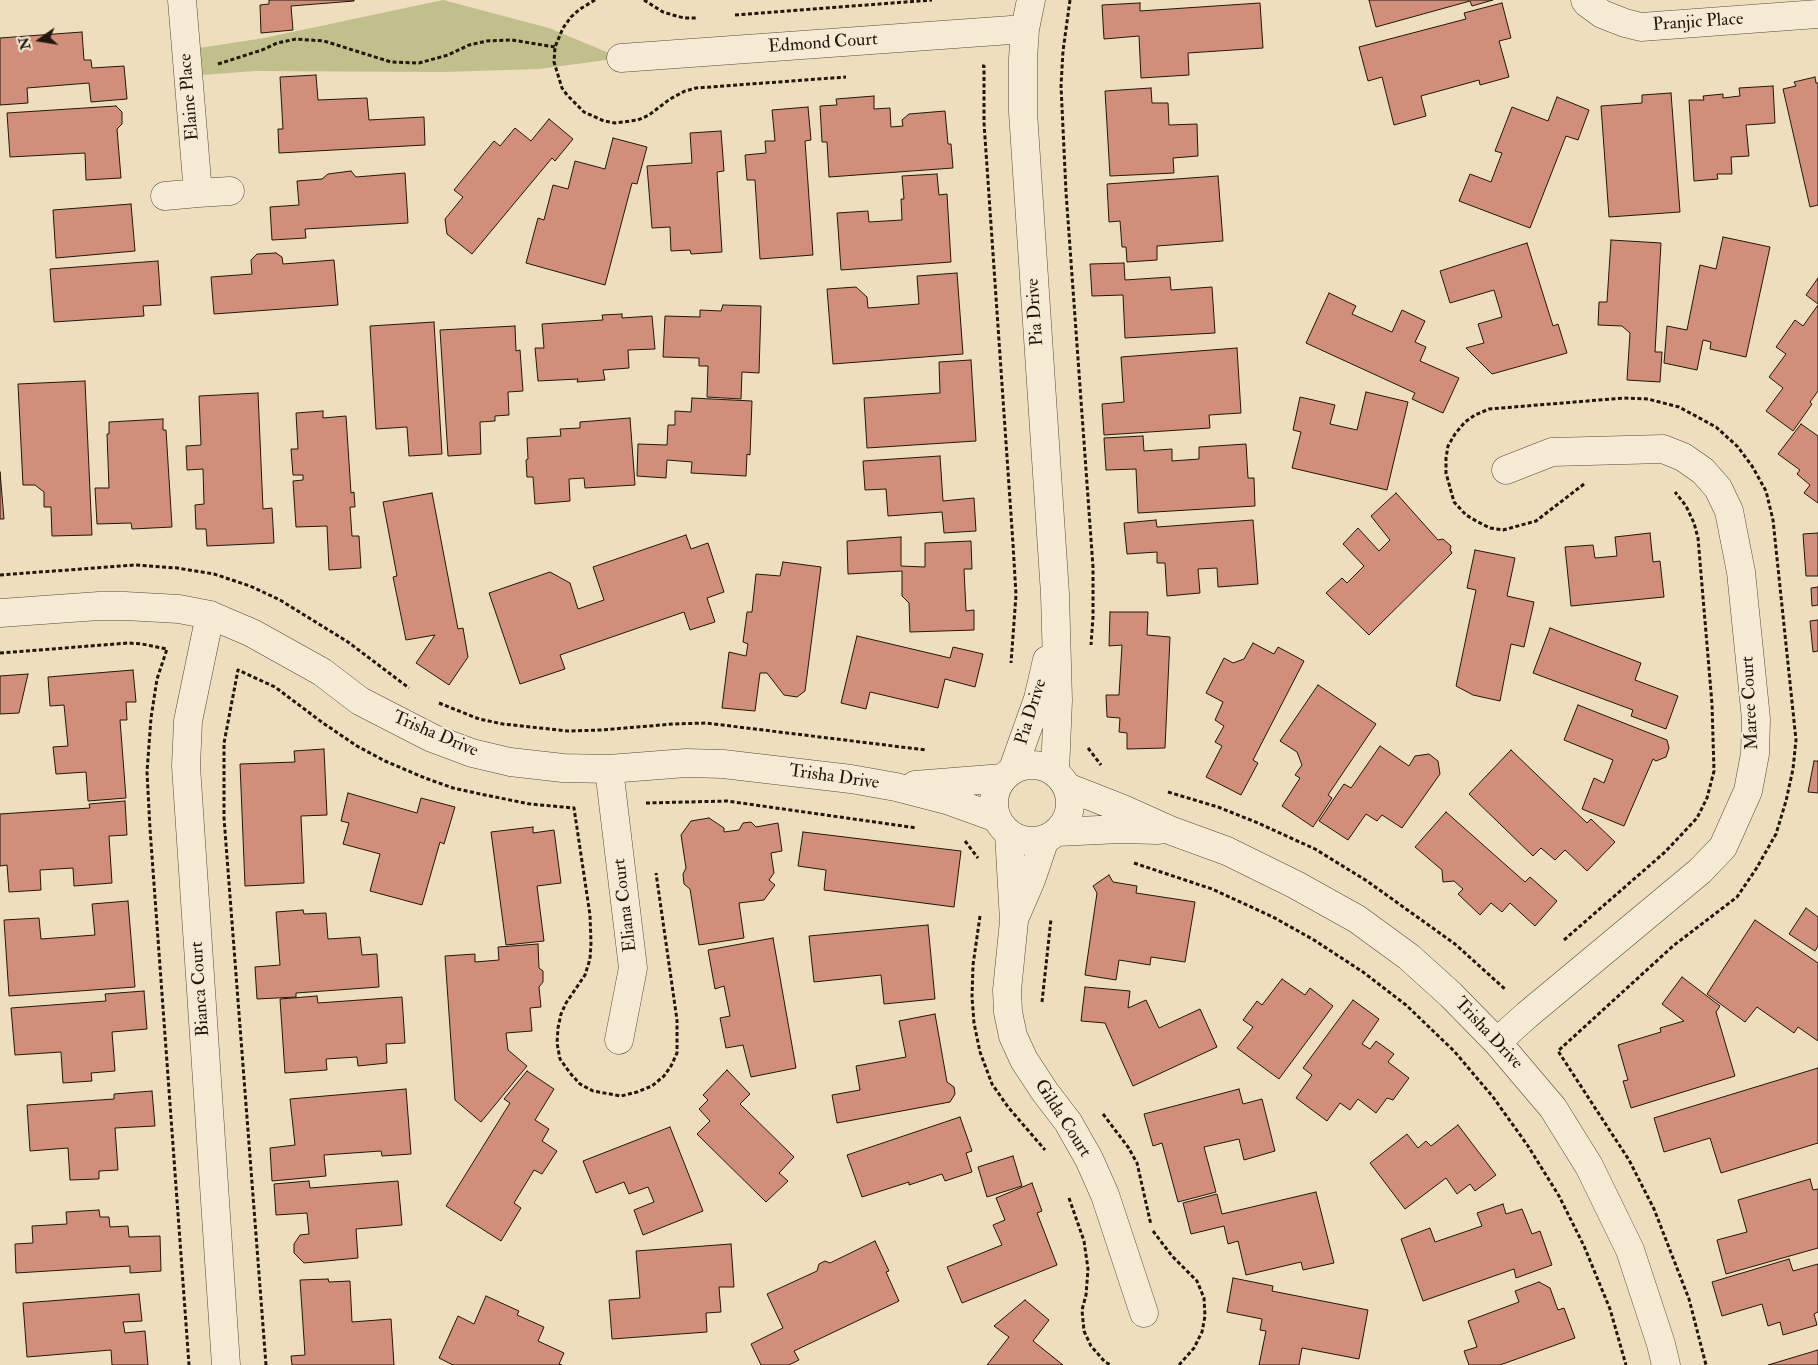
<!DOCTYPE html>
<style>
body{margin:0}
#map{position:relative;width:1818px;height:1365px;overflow:hidden;background:#efdebd;font-family:"IM FELL Double Pica",serif}
canvas{display:block}
.north{position:absolute;left:15px;top:15px;width:50px;height:50px;-webkit-text-stroke:4px #f5ead4;paint-order:stroke;rotate:257deg;font-size:14px;font-weight:700;line-height:20px;text-align:center;color:#21170b}
.north::after{content:'';display:block;margin:auto;width:18px;height:22px;background:#21170b;clip-path:polygon(50% 0,100% 100%,50% 72%,0 100%)}
</style>
<div id="map">
<canvas width="1818" height="1365"></canvas>
<div class="north">N</div>
</div>
<script>
const g = document.querySelector('canvas').getContext('2d');
g.lineJoin = 'round';
function fillPath(path, color) { g.fillStyle = color; g.fill(path, 'evenodd'); }
const toPath = rows => new Path2D(rows.map(r => 'M' + r).join(''));
function strokePath(path, color, width, dash) { g.strokeStyle = color; g.lineWidth = width; g.lineCap = dash ? 'butt' : 'round'; g.setLineDash(dash || []); g.stroke(path); }
function drawText(font, color, halo, rows, align = 'center') {
  g.font = font + ' "IM FELL Double Pica",serif'; g.lineWidth = 4.5; g.setLineDash([]); g.textBaseline = 'middle'; g.strokeStyle = halo; g.fillStyle = color; for (const [text, x, y, turn = 0] of rows) {
    g.save(); g.translate(x, y); g.rotate((+turn || 0) * Math.PI / 180); g.textAlign = isNaN(turn) ? turn : align; if (halo) g.strokeText(text, 0, 0); g.fillText(text, 0, 0); g.restore();
  }
}
const green = toPath([
 [443,0,549,28,621,58,539,69,443,72,255,71,189,76,186,50,264,38]
]);
const building = toPath([
 [269,0,354,0,354,1,291,6,293,30,261,33,260,5,269,4,269,0],
 [1369,0,1493,0,1472,6,1470,1,1376,27,1369,0],
 [1140,3,1140,11,1260,3,1263,48,1188,53,1189,75,1141,78,1139,36,1104,39,1102,5,1140,3],
 [1502,3,1511,38,1499,41,1509,77,1480,85,1479,80,1421,96,1426,116,1394,125,1382,77,1368,81,1359,47,1466,19,1464,13,1502,3],
 [82,32,84,60,91,60,92,68,124,66,127,99,91,102,89,83,27,88,28,103,0,105,0,38,82,32],
 [316,75,318,100,367,98,369,120,424,117,425,145,279,153,278,129,283,129,280,77,316,75],
 [1815,77,1816,83,1818,83,1818,205,1810,207,1783,89,1796,86,1794,82,1815,77],
 [1773,86,1775,123,1746,125,1749,156,1731,157,1732,174,1717,174,1718,179,1694,181,1689,100,1704,100,1703,96,1723,94,1723,98,1740,96,1739,88,1773,86],
 [1151,88,1152,103,1168,103,1169,125,1197,124,1198,156,1173,158,1174,173,1110,176,1105,91,1151,88],
 [1671,93,1680,212,1609,217,1601,106,1642,103,1642,95,1671,93],
 [874,96,874,109,890,108,891,127,903,126,902,120,909,114,945,111,948,144,951,144,953,168,829,177,827,142,822,142,820,106,837,105,836,99,874,96],
 [1557,97,1589,110,1578,140,1566,136,1530,228,1459,201,1470,174,1491,182,1502,153,1495,151,1512,107,1548,121,1557,97],
 [116,106,122,112,122,124,117,129,121,178,86,180,85,153,10,157,7,113,116,106],
 [808,107,811,140,805,141,813,255,760,259,755,180,747,180,745,155,766,153,765,141,775,141,772,110,808,107],
 [549,119,573,139,555,161,552,158,472,254,447,234,445,219,463,197,454,190,494,141,500,146,515,128,531,141,549,119],
 [721,131,724,171,717,172,722,252,691,254,690,250,671,251,670,227,652,228,647,166,692,163,690,133,721,131],
 [613,138,647,147,637,184,632,183,605,285,526,263,538,218,544,220,553,185,568,189,575,161,605,169,613,138],
 [351,171,356,177,405,173,408,223,305,229,306,238,272,240,270,207,299,205,297,181,322,179,328,174,351,171],
 [937,174,939,195,947,194,951,262,841,270,837,213,868,211,869,222,902,220,901,199,904,199,902,176,937,174],
 [1218,176,1223,241,1157,246,1157,260,1127,262,1126,247,1122,247,1120,221,1109,222,1107,184,1218,176],
 [131,204,135,251,56,258,53,210,131,204],
 [1723,237,1770,247,1746,357,1710,349,1711,342,1703,340,1697,370,1664,363,1667,326,1687,330,1700,265,1716,269,1723,237],
 [1611,240,1661,243,1655,352,1662,352,1660,382,1627,380,1630,333,1622,326,1598,325,1599,302,1607,302,1611,240],
 [1527,243,1553,326,1558,324,1567,353,1492,374,1466,348,1484,343,1478,324,1502,317,1494,290,1450,303,1440,271,1527,243],
 [276,253,282,257,283,264,334,260,338,305,214,314,211,277,252,274,251,260,257,254,276,253],
 [158,261,161,305,143,306,144,316,54,322,50,269,158,261],
 [1124,263,1125,280,1170,277,1171,290,1212,287,1215,333,1125,338,1123,295,1092,296,1090,264,1124,263],
 [957,273,963,354,833,364,827,289,856,287,867,297,868,308,919,304,917,276,957,273],
 [1818,278,1818,304,1806,295,1818,278],
 [1329,293,1356,306,1352,314,1392,332,1402,310,1425,321,1415,342,1426,347,1420,361,1459,378,1443,413,1412,399,1415,393,1306,343,1329,293],
 [723,305,761,306,759,373,742,372,741,399,707,397,708,366,699,366,699,358,663,357,665,316,700,317,700,310,721,311,723,305],
 [1818,305,1818,391,1810,402,1812,404,1793,431,1766,411,1783,388,1769,377,1786,354,1776,347,1795,320,1803,326,1818,305],
 [622,314,622,318,652,316,655,349,628,350,629,368,603,370,605,380,577,382,578,379,538,381,535,348,544,348,542,324,603,320,602,315,622,314],
 [434,322,442,454,409,456,407,427,376,429,370,326,434,322],
 [515,326,516,351,520,350,523,391,508,392,509,415,495,416,495,421,480,422,481,454,448,456,440,330,515,326],
 [1237,348,1241,413,1209,415,1210,428,1104,435,1102,404,1124,402,1121,357,1237,348],
 [971,360,976,441,867,448,864,398,940,393,939,362,971,360],
 [85,381,92,535,52,536,51,507,44,507,44,492,35,485,23,485,18,384,85,381],
 [1366,392,1408,402,1387,490,1292,468,1301,432,1293,430,1300,397,1335,405,1330,424,1357,430,1366,392],
 [258,393,263,509,272,508,274,543,207,546,206,529,196,529,195,505,204,504,203,469,187,470,186,446,201,445,199,396,258,393],
 [692,398,752,401,750,455,747,454,746,476,691,473,692,462,667,460,666,478,637,476,638,444,667,445,668,425,675,425,675,411,691,412,692,398],
 [323,411,323,418,346,416,351,493,354,492,355,507,350,507,352,536,359,536,361,568,329,570,327,526,296,527,293,481,303,480,303,475,293,475,291,449,298,449,296,413,323,411],
 [630,418,635,485,585,488,584,478,569,479,570,501,535,504,533,477,527,477,526,460,528,459,527,438,561,436,560,429,580,428,580,422,630,418],
 [163,419,163,430,166,430,172,527,132,529,131,523,97,524,95,488,109,488,107,434,109,434,109,422,163,419],
 [1801,424,1818,436,1818,503,1804,493,1810,485,1797,474,1800,470,1778,454,1801,424],
 [1143,436,1144,451,1172,449,1172,461,1199,459,1199,447,1246,444,1248,478,1254,478,1255,506,1138,513,1136,469,1106,470,1104,438,1143,436],
 [940,456,943,501,974,498,976,531,944,533,942,512,888,516,886,489,865,490,863,461,940,456],
 [0,472,4,519,0,519,0,472],
 [432,493,458,629,463,628,468,657,449,685,416,663,435,635,406,640,393,577,397,576,383,502,432,493],
 [1396,493,1438,540,1443,539,1451,546,1450,550,1452,553,1369,635,1326,593,1342,578,1347,583,1364,566,1343,544,1358,528,1379,551,1390,540,1371,516,1396,493],
 [1156,520,1157,527,1253,520,1258,584,1218,587,1217,568,1198,569,1200,593,1167,596,1165,563,1157,563,1157,552,1127,554,1124,523,1156,520],
 [1650,533,1653,562,1660,561,1664,597,1571,606,1565,547,1593,545,1595,558,1617,556,1615,537,1650,533],
 [1818,533,1818,576,1806,576,1803,534,1818,533],
 [686,535,691,549,708,543,724,592,707,598,715,622,690,630,684,612,560,655,565,669,520,684,489,593,550,572,570,583,578,609,604,600,593,567,686,535],
 [901,537,901,566,925,567,925,543,971,541,972,569,964,569,966,611,974,610,974,630,910,632,909,603,902,596,902,571,848,574,847,541,901,537],
 [1475,550,1515,558,1507,596,1534,602,1524,647,1511,644,1500,701,1473,695,1456,686,1476,590,1467,588,1475,550],
 [783,562,821,567,805,691,797,697,784,695,767,673,760,673,755,711,722,708,729,652,746,656,748,644,743,642,747,612,752,612,756,574,780,576,783,562],
 [1818,587,1818,605,1812,606,1811,588,1818,587],
 [1110,612,1148,612,1147,635,1170,637,1165,748,1127,749,1127,733,1119,732,1120,718,1107,717,1106,695,1119,695,1122,645,1109,646,1110,612],
 [1818,620,1818,651,1813,652,1810,621,1818,620],
 [1550,628,1641,663,1635,680,1678,696,1666,729,1631,716,1633,710,1533,673,1550,628],
 [857,636,950,658,953,647,983,654,975,687,945,679,938,708,870,692,866,709,841,703,857,636],
 [1253,643,1274,654,1278,647,1304,661,1253,760,1258,763,1241,795,1206,777,1222,746,1215,742,1224,726,1215,720,1223,702,1206,693,1224,658,1233,663,1244,659,1253,643],
 [133,670,136,702,126,702,127,720,120,720,126,798,88,801,86,772,56,774,53,747,68,746,64,705,50,706,48,677,133,670],
 [28,674,19,713,0,714,0,676,28,674],
 [1318,685,1376,724,1328,795,1332,798,1313,827,1282,806,1300,778,1295,775,1302,765,1297,752,1280,741,1318,685],
 [1578,705,1667,740,1669,748,1666,757,1656,761,1653,759,1624,826,1582,809,1594,778,1604,783,1613,760,1564,740,1578,705],
 [1380,746,1409,766,1415,756,1429,754,1438,761,1440,774,1402,828,1382,815,1377,821,1366,814,1348,840,1319,821,1344,784,1351,788,1380,746],
 [324,749,327,815,301,816,304,883,245,886,240,764,295,762,294,751,324,749],
 [1511,750,1587,823,1591,819,1615,842,1587,871,1565,850,1555,860,1541,848,1533,856,1469,794,1511,750],
 [1814,761,1818,761,1818,793,1808,792,1814,761],
 [348,793,417,813,421,798,455,807,444,844,440,842,422,905,370,891,380,854,343,844,349,823,341,821,348,793],
 [125,801,127,835,109,836,112,883,74,886,73,868,40,870,41,890,9,892,7,865,0,866,0,814,90,808,89,804,125,801],
 [1446,812,1525,882,1530,877,1557,901,1535,926,1510,903,1502,912,1491,903,1480,915,1458,894,1463,889,1454,881,1443,882,1442,870,1415,847,1446,812],
 [709,818,724,828,724,832,739,830,743,823,751,822,756,827,778,823,782,851,771,853,774,873,769,880,775,885,764,900,739,903,744,938,699,945,690,889,684,884,683,874,686,868,681,835,691,821,709,818],
 [533,827,533,833,554,830,561,883,537,886,544,941,506,945,491,832,533,827],
 [803,832,961,851,954,907,824,890,826,870,798,866,803,832],
 [1109,875,1113,882,1137,886,1136,893,1195,902,1185,962,1151,957,1150,965,1119,960,1116,980,1085,975,1097,893,1093,886,1109,875],
 [128,901,135,987,9,996,4,920,39,918,41,939,95,935,92,904,128,901],
 [1806,908,1818,917,1818,946,1815,951,1789,934,1806,908],
 [303,910,304,914,326,913,328,939,360,937,362,955,377,954,379,987,296,993,296,997,257,999,255,967,280,965,276,912,303,910],
 [1755,920,1818,963,1818,1041,1798,1027,1794,1033,1757,1007,1745,1022,1707,994,1755,920],
 [928,925,935,999,884,1004,881,975,814,982,809,936,928,925],
 [773,938,796,1068,751,1077,743,1045,726,1048,720,1018,730,1016,724,986,715,989,708,950,773,938],
 [538,944,539,968,543,971,543,982,539,987,541,1007,530,1008,532,1031,506,1033,508,1050,527,1066,481,1122,455,1100,445,956,475,954,475,962,499,960,498,947,538,944],
 [1682,977,1720,1006,1716,1012,1735,1076,1631,1108,1623,1081,1628,1080,1618,1045,1661,1032,1660,1028,1684,1021,1662,1004,1682,977],
 [1282,979,1305,995,1310,988,1333,1006,1279,1079,1237,1048,1253,1027,1243,1020,1257,1001,1262,1005,1282,979],
 [1085,987,1130,991,1128,1008,1146,1000,1159,1028,1200,1009,1217,1047,1133,1086,1105,1023,1081,1021,1085,987],
 [144,991,147,1029,112,1032,115,1071,91,1073,92,1081,63,1083,61,1052,15,1055,11,1008,106,1001,105,994,144,991],
 [317,996,318,1003,402,997,405,1043,386,1044,387,1063,358,1066,357,1057,326,1059,327,1070,285,1073,280,999,317,996],
 [1353,1000,1379,1019,1362,1044,1370,1049,1376,1041,1394,1054,1388,1062,1409,1078,1393,1100,1387,1098,1376,1113,1358,1099,1350,1110,1340,1103,1327,1121,1296,1098,1312,1075,1303,1068,1353,1000],
 [935,1014,947,1082,954,1087,955,1094,950,1102,837,1123,832,1095,860,1090,856,1066,906,1057,899,1021,935,1014],
 [1818,1068,1818,1143,1721,1173,1710,1138,1664,1152,1654,1118,1818,1068],
 [727,1070,750,1094,740,1104,794,1157,779,1173,788,1181,766,1202,697,1134,710,1121,699,1109,708,1100,703,1095,727,1070],
 [527,1071,554,1089,535,1120,549,1129,542,1141,557,1151,542,1174,534,1170,514,1203,521,1208,501,1241,446,1206,510,1103,504,1099,527,1071],
 [406,1089,411,1154,382,1156,381,1151,324,1155,326,1176,272,1181,270,1148,295,1145,290,1099,406,1089],
 [1239,1089,1243,1104,1262,1099,1275,1151,1244,1160,1239,1139,1204,1147,1216,1192,1178,1202,1162,1143,1153,1146,1144,1114,1239,1089],
 [152,1091,155,1126,115,1128,118,1170,99,1171,99,1179,70,1180,68,1148,30,1151,27,1105,114,1099,114,1094,152,1091],
 [960,1117,972,1151,966,1153,972,1172,945,1181,942,1174,909,1185,909,1182,862,1197,847,1155,960,1117],
 [1458,1125,1496,1175,1475,1191,1470,1184,1457,1194,1446,1178,1405,1209,1370,1163,1407,1134,1418,1148,1426,1141,1431,1146,1458,1125],
 [670,1127,703,1211,643,1235,634,1210,654,1202,648,1187,629,1194,624,1182,596,1193,583,1161,670,1127],
 [1013,1156,1022,1186,987,1197,978,1167,1013,1156],
 [1810,1179,1813,1190,1818,1189,1818,1248,1726,1274,1717,1240,1747,1232,1738,1200,1810,1179],
 [309,1181,310,1188,398,1181,402,1225,356,1229,358,1258,304,1263,294,1253,294,1244,300,1235,309,1234,307,1213,276,1215,274,1184,309,1181],
 [1032,1183,1042,1211,1037,1213,1057,1265,962,1303,947,1267,1002,1245,993,1225,1005,1220,996,1198,1032,1183],
 [1316,1192,1334,1263,1303,1270,1301,1262,1246,1275,1238,1241,1228,1244,1224,1226,1191,1234,1183,1203,1217,1194,1222,1214,1316,1192],
 [1503,1204,1506,1214,1522,1209,1532,1234,1540,1231,1552,1265,1516,1278,1514,1269,1423,1301,1401,1239,1430,1228,1435,1242,1482,1226,1477,1213,1503,1204],
 [99,1210,100,1217,109,1217,110,1227,128,1226,129,1237,160,1236,161,1271,130,1273,130,1266,16,1273,15,1244,33,1243,32,1226,67,1224,66,1212,99,1210],
 [875,1241,889,1271,886,1272,899,1301,794,1351,799,1360,789,1365,761,1365,751,1344,783,1328,767,1294,817,1271,819,1264,825,1261,830,1263,875,1241],
 [731,1244,734,1287,719,1287,721,1312,706,1313,707,1332,612,1339,609,1300,640,1298,636,1251,731,1244],
 [1789,1259,1793,1271,1818,1264,1818,1312,1814,1314,1817,1325,1783,1335,1780,1322,1768,1326,1762,1304,1722,1316,1712,1282,1789,1259],
 [1233,1278,1273,1286,1272,1291,1368,1310,1359,1359,1302,1348,1299,1365,1259,1365,1266,1331,1260,1330,1262,1319,1227,1312,1233,1278],
 [328,1279,329,1282,350,1281,352,1322,391,1319,394,1365,292,1365,291,1356,305,1355,300,1280,328,1279],
 [1539,1282,1550,1288,1558,1310,1564,1308,1575,1338,1500,1365,1469,1365,1464,1351,1477,1347,1468,1321,1519,1302,1515,1291,1539,1282],
 [139,1294,142,1321,123,1322,125,1333,145,1331,148,1365,112,1365,111,1350,27,1357,23,1303,139,1294],
 [486,1296,519,1311,517,1315,544,1327,538,1341,564,1353,559,1364,562,1365,453,1365,439,1358,458,1316,474,1324,486,1296],
 [1025,1300,1049,1320,1033,1341,1063,1365,987,1365,1009,1337,994,1326,1025,1300],
 [1818,1350,1818,1365,1768,1365,1818,1350]
]);
const path = toPath([
 [595,0,580,9,571,17,563,28,555,47,554,62,562,88,567,95,584,112,604,121,615,123,638,120,649,115,670,99,685,91,696,88,846,77],
 [644,0,663,12,673,15,684,18,696,18],
 [1070,0,1063,51,1061,86,1066,192,1093,567,1093,617,1091,645],
 [735,15,932,0],
 [218,64,262,50,277,43,296,39,324,41,391,62,419,63,448,55,469,45,487,41,512,40,555,47],
 [982,66,984,66,984,123,1013,544,1016,595,1011,663],
 [1584,484,1536,521,1503,530,1490,528,1478,522,1466,515,1454,502,1446,473,1446,458,1448,446,1455,434,1465,422,1475,415,1489,409,1624,398,1648,399,1679,407,1716,427,1738,447,1752,466,1766,491,1773,520,1796,740,1793,769,1786,801,1776,834,1756,869,1737,897,1673,946,1558,1051,1629,1160,1654,1209,1689,1299,1706,1365],
 [0,575,135,565,177,568,214,574,250,586,280,600,348,642,409,688],
 [0,653,128,643,142,644,167,649,157,679,151,718,147,772,150,829,189,1365],
 [439,703,479,719,503,724,568,731,601,730,673,724,706,723,926,750],
 [1088,748,1101,765],
 [1168,792,1218,807,1258,823,1315,849,1367,881,1455,944,1506,990],
 [646,803,727,801,917,828],
 [965,841,978,858],
 [1134,863,1212,889,1273,917,1314,940,1363,972,1406,1005,1454,1051,1493,1097,1528,1146,1559,1196,1584,1246,1610,1309,1626,1365],
 [980,916,973,965,972,997,974,1023,980,1052,992,1084,1008,1107,1045,1150],
 [1564,940,1665,852,1683,833,1697,818,1707,798,1714,771,1712,704,1698,538,1694,523,1686,506,1675,492],
 [1042,1002,1051,919],
 [1103,1114,1128,1147,1137,1163,1151,1225],
 [1069,1198,1084,1241,1088,1269,1086,1295,1082,1310,1084,1331,1091,1346,1105,1362,1111,1365],
 [1153,1231,1172,1256,1197,1281,1204,1298,1205,1316,1202,1332,1194,1348,1179,1365],
 [266,1365,224,818,224,743,238,670,275,687,323,723,357,746,385,761,425,778,453,788,485,795,530,804,574,808,590,915,591,943,590,959,585,975,566,1003,561,1014,558,1028,557,1043,560,1059,570,1073,580,1084,593,1091,621,1096,637,1092,652,1086,664,1076,671,1066,677,1053,677,1020,656,873]
]);
const street = toPath([
 [1031,0,1025,29,1023,59,1023,112,1055,594,1058,700,1055,772],
 [1585,0,1587,3,1602,14,1625,23,1641,27,1818,14],
 [621,58,1025,29],
 [198,193,230,191],
 [165,196,198,193,182,0],
 [0,613,99,606,125,606,179,609,210,615,252,633,322,672,360,701,432,738,472,753,510,762,563,768,609,769,686,763,723,764,851,779,896,787,950,801,997,818],
 [210,615,188,721,186,766,226,1365],
 '994 803a38 38 0 1 1 76 0a38 38 0 1 1-76 0Z',
 [609,769,633,968,619,1040],
 [1013,769,1038,699,1047,660],
 [915,785,1003,778],
 [1067,787,1123,809,1172,831,1227,851,1296,885,1357,919,1409,957,1451,995,1497,1042,1553,1108,1589,1166,1630,1250,1661,1344,1666,1365],
 [1057,832,1120,829,1158,830],
 [1009,833,1014,921,1007,990,1008,1012,1013,1036,1024,1060,1045,1092,1068,1122,1089,1159,1105,1195,1144,1313],
 [1015,917,1031,880,1045,839],
 [1497,1042,1527,1015,1700,871,1723,847,1748,791,1755,754,1756,719,1741,572,1729,511,1718,488,1703,471,1683,457,1663,449,1552,452,1506,470]
]);
const streetNames = [
 ["Pranjic Place",1698,23,-4],
 ["Edmond Court",823,44,-4],
 ["Elaine Place",190,97,-95],
 ["Pia Drive",1036,312,-94],
 ["Maree Court",1751,703,-93],
 ["Pia Drive",1032,712,-73],
 ["Trisha Drive",435,735,23],
 ["Trisha Drive",834,778,8],
 ["Eliana Court",626,905,-97],
 ["Bianca Court",201,989,-94],
 ["Trisha Drive",1488,1034,47],
 ["Gilda Court",1062,1119,57]
];
fillPath(green, '#c1bf8c');
fillPath(building, '#d18f7b');
strokePath(building, '#21170b', 1);
strokePath(street, '#544938', 29);
strokePath(path, '#21170b', 3, [4, 2.5]);
strokePath(street, '#f5ead4', 28);
drawText('18px', '#21170b', '#f5ead4', streetNames);
</script>
